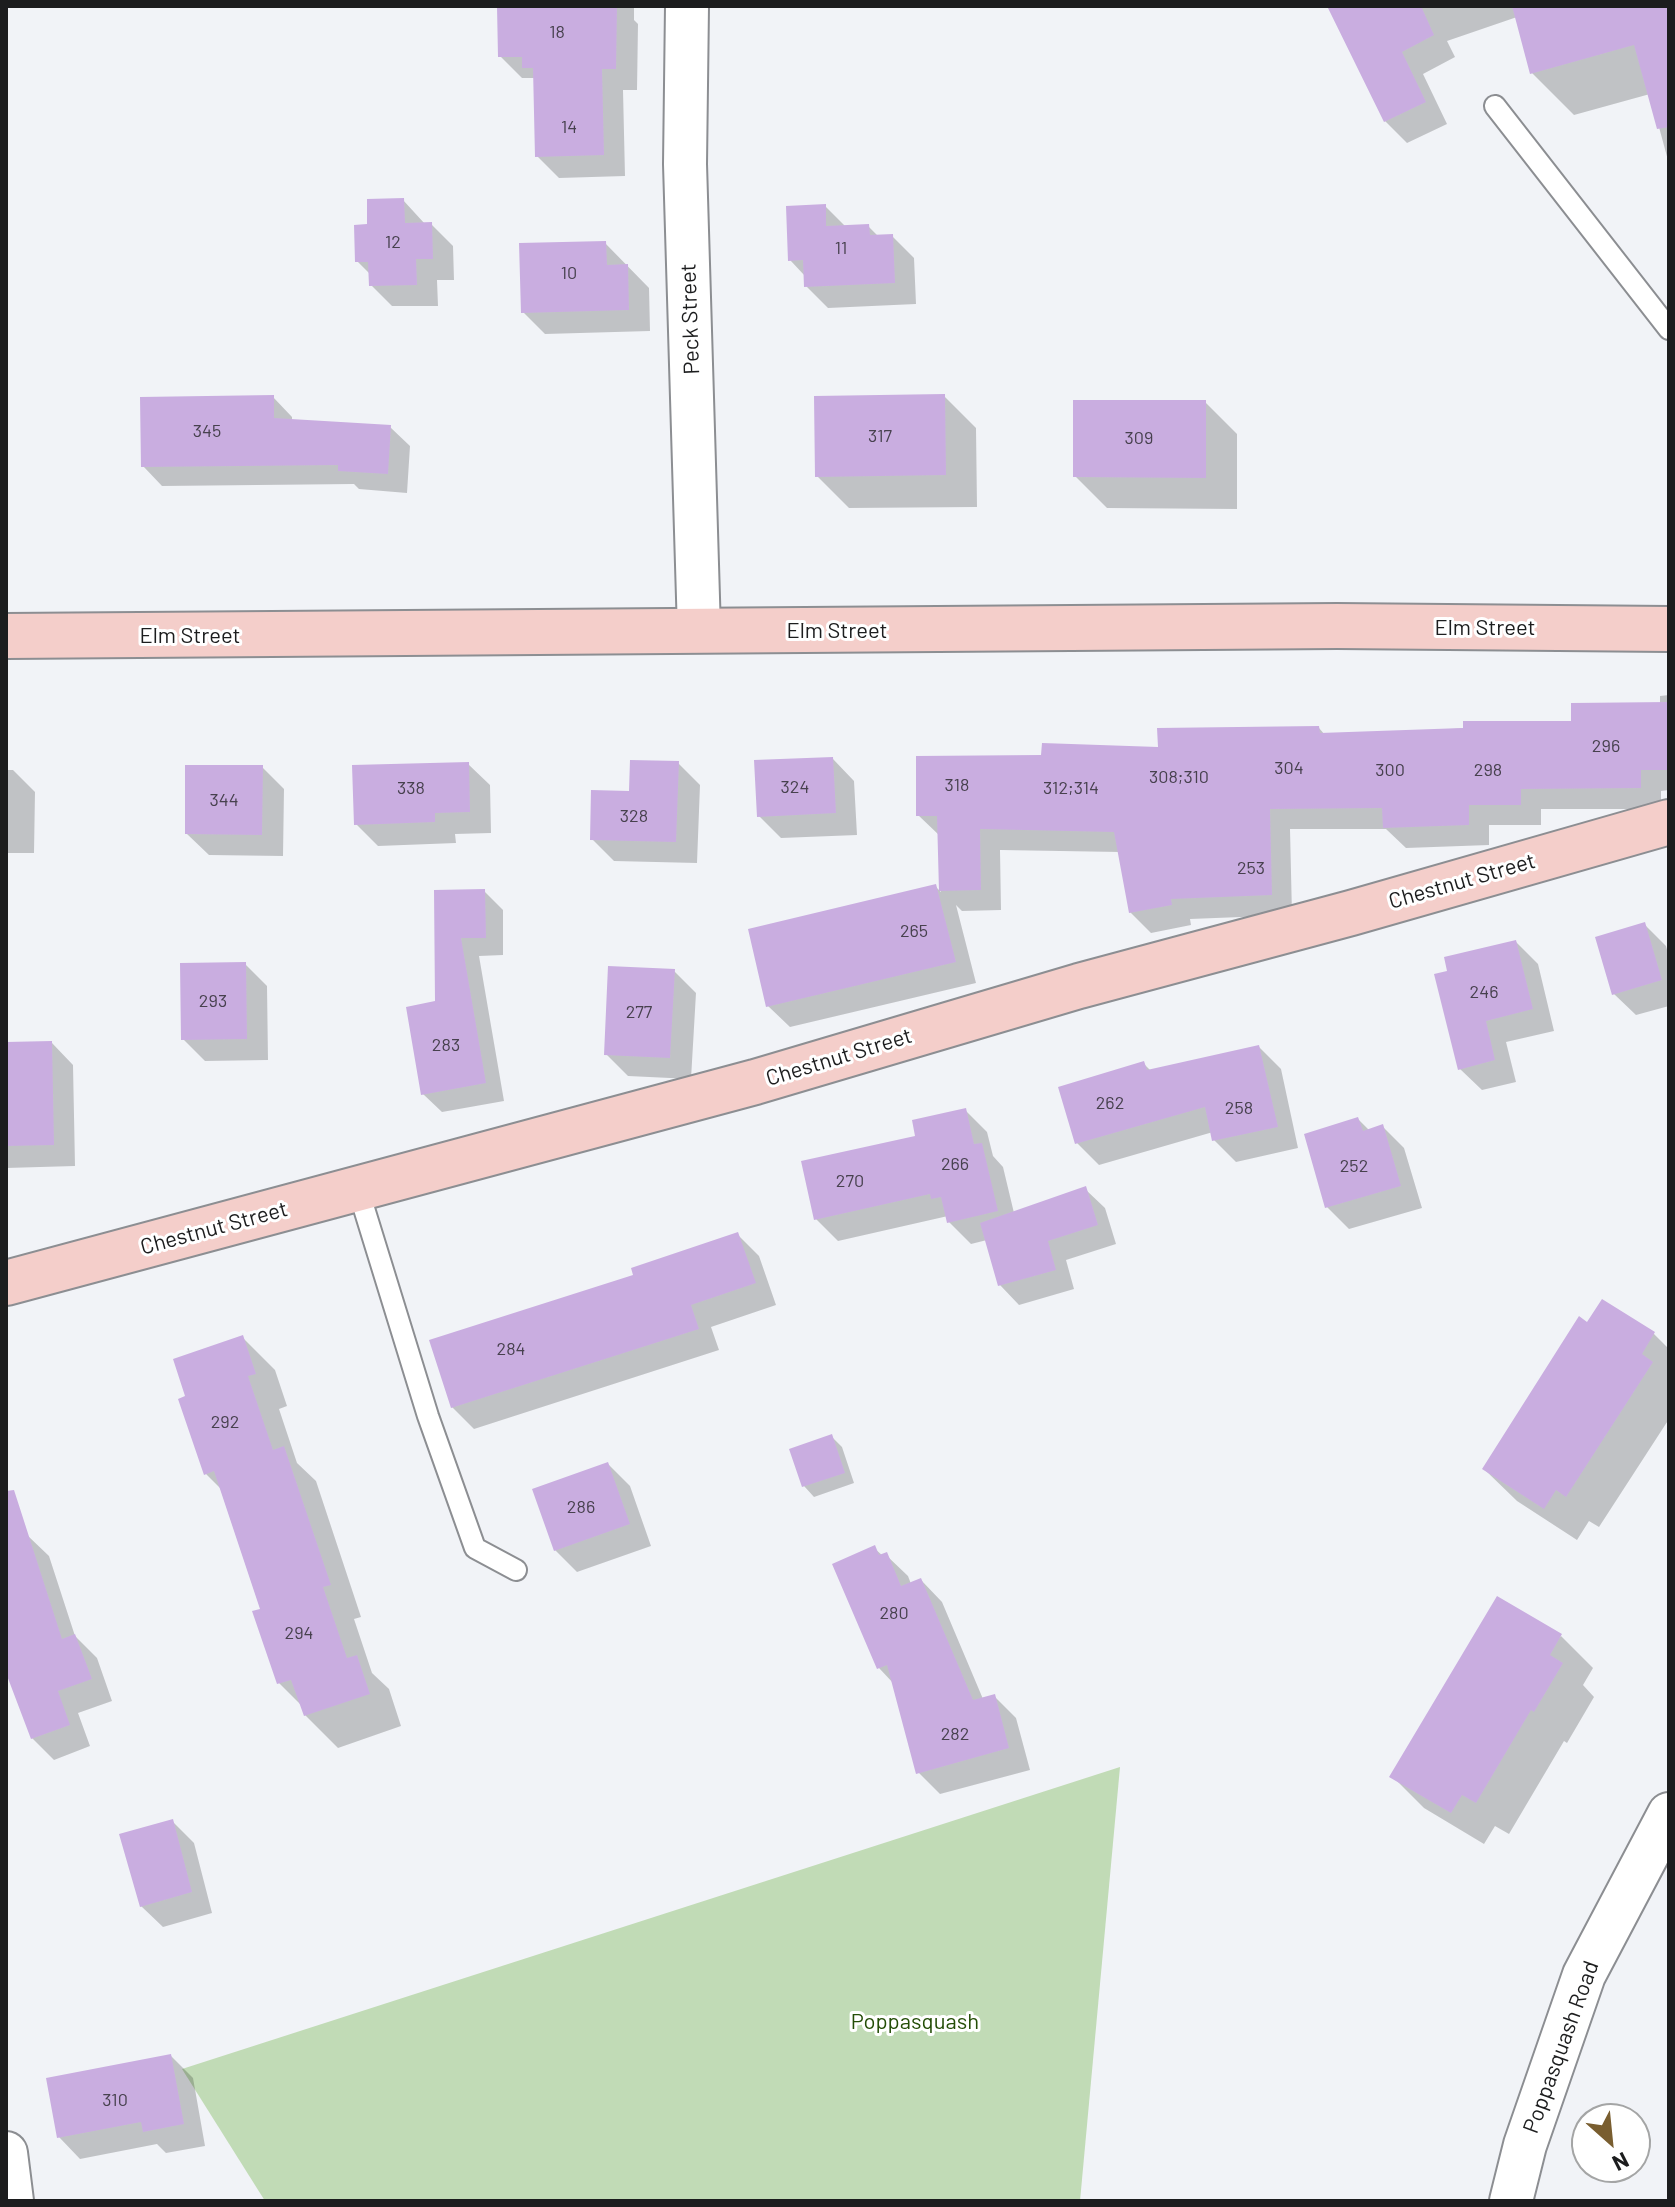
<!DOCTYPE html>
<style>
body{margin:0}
#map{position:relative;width:1675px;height:2207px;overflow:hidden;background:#f1f3f7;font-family:Barlow,sans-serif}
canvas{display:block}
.frame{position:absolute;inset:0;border:8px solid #1c1d1e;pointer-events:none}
.north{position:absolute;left:1571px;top:2103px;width:80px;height:80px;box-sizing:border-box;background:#fff;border:2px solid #a4a5a5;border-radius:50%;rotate:153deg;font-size:22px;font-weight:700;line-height:32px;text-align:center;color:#1c1d1e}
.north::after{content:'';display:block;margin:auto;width:28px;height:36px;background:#795e30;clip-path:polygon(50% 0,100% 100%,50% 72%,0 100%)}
</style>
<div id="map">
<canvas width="1675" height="2207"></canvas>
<div class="frame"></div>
<div class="north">N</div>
</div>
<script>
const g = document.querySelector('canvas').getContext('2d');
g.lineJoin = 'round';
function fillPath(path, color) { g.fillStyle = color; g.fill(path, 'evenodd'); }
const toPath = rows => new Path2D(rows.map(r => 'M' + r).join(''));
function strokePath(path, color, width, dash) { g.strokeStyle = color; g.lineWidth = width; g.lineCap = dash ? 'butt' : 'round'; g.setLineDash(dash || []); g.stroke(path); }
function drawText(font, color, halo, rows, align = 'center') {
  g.font = font + ' Barlow,sans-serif'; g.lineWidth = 6; g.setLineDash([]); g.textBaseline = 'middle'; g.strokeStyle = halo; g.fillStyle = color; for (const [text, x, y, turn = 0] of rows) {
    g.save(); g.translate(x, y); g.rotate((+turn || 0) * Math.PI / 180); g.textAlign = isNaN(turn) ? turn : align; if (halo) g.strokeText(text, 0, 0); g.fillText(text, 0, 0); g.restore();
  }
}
const green = toPath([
 [1120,1767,1080,2201,265,2201,182,2069]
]);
const shadow = toPath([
 [499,6,634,6,634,20,638,24,637,90,623,90,625,176,559,178,537,156,536,78,522,78,500,56],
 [1338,6,1669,6,1669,164,1650,94,1574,115,1532,73,1517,17,1447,41,1455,57,1423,74,1447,124,1407,143,1385,121],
 [403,200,425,224,431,224,453,246,454,280,437,280,438,306,392,306,371,285,370,274,357,261,369,226],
 [825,206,846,227,868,226,879,237,892,236,914,258,916,304,828,308,806,286,805,276,790,260],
 [605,243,649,288,650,331,545,334,523,312],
 [944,396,976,428,977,507,849,508,817,476],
 [273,397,292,417,292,421,390,427,410,446,407,493,359,489,354,484,162,486,143,466],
 [1205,402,1237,434,1237,509,1107,508,1075,476],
 [1669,695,1669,790,1661,791,1661,809,1541,809,1541,825,1489,825,1489,845,1406,848,1386,829,1290,829,1292,915,1190,919,1191,925,1151,933,1130,912,1120,852,1000,850,1001,910,962,911,956,905,976,983,790,1027,768,1006,935,886,941,892,940,836,918,815,1043,757,1160,749,1319,728,1325,735,1573,723,1660,704,1660,696],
 [833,759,854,781,857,835,781,838,759,816],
 [678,763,700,785,697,863,614,861,592,839,631,793],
 [468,764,490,785,491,833,455,834,456,843,378,846,356,824],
 [262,767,284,789,283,856,209,855,187,834],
 [6,770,13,770,35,792,34,853,6,853],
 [484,891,503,910,503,955,479,956,504,1101,442,1112,423,1094,437,1003,436,892],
 [1644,924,1666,946,1669,957,1669,1006,1636,1015,1614,994],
 [1516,942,1538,964,1554,1031,1506,1042,1516,1082,1482,1090,1460,1069],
 [245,964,267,986,268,1060,205,1061,183,1039],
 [674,971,696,993,691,1079,628,1076,606,1054],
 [52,1043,73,1065,75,1166,6,1168,6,1044],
 [1259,1047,1281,1069,1298,1148,1236,1162,1214,1140,1213,1132,1099,1165,1077,1143,1060,1089,1143,1063,1151,1071],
 [965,1110,987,1132,993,1156,1003,1167,1014,1213,1085,1189,1105,1208,1116,1244,1066,1260,1074,1289,1019,1305,1000,1285,987,1240,971,1244,949,1222,948,1216,838,1241,816,1219,918,1137],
 [1358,1119,1370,1131,1382,1126,1404,1148,1422,1208,1349,1229,1327,1207],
 [737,1234,759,1256,776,1305,711,1327,719,1350,474,1429,452,1407,636,1277],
 [1587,1325,1654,1334,1669,1349,1669,1419,1599,1527,1589,1521,1577,1540,1517,1501,1484,1469],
 [243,1338,275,1370,287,1406,279,1409,297,1463,316,1481,361,1617,354,1619,372,1673,389,1689,401,1726,338,1748,305,1715,302,1706,279,1683,262,1611,222,1490,205,1473,187,1397],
 [831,1436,842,1447,854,1483,814,1497,804,1486],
 [608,1464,630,1486,651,1546,577,1572,555,1550],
 [27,1535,49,1556,75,1636,97,1658,112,1701,78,1713,90,1746,54,1760,32,1738,6,1667,6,1541],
 [874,1548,883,1556,886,1555,908,1576,911,1584,921,1580,942,1602,983,1699,994,1696,1016,1718,1030,1770,940,1794,918,1772,894,1684,879,1668],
 [1561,1636,1593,1668,1583,1685,1594,1697,1567,1743,1564,1741,1509,1834,1495,1826,1484,1844,1424,1808,1392,1776],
 [173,1822,194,1843,212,1913,163,1927,141,1906],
 [171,2056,193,2078,205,2146,166,2153,157,2144,80,2159,59,2137]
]);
const building = toPath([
 [497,6,617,6,616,69,602,69,604,155,535,157,533,68,522,68,522,57,498,57],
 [1327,6,1421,6,1434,35,1402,52,1426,102,1384,122],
 [1512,6,1669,6,1669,127,1657,129,1634,45,1530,74],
 [404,198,405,223,432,222,433,259,416,259,417,285,369,286,368,262,355,262,354,225,367,224,367,199],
 [826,204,826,226,869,224,870,235,893,234,895,283,804,287,803,260,788,261,786,206],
 [606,241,607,265,628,264,629,310,521,313,519,243],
 [945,394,946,475,815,477,814,396],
 [274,395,274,418,391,425,388,474,338,471,338,465,141,467,140,397],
 [1073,400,1206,400,1206,478,1073,477],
 [1669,702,1669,770,1641,770,1641,788,1521,789,1521,805,1469,805,1469,825,1383,828,1382,808,1270,809,1272,895,1171,899,1172,905,1129,913,1114,832,980,829,981,890,939,891,937,816,916,816,916,756,1041,755,1042,743,1158,747,1157,728,1319,726,1320,733,1463,728,1463,721,1571,721,1571,703],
 [833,757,836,813,757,817,754,760],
 [630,760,679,761,676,842,590,840,591,790,629,791],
 [469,762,470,812,435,813,435,822,354,825,352,765],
 [185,765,263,765,262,835,185,834],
 [936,884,956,962,766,1007,748,929],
 [485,889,486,938,461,938,486,1083,421,1095,406,1007,435,1001,434,890],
 [1645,922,1662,980,1612,995,1595,937],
 [1516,940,1533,1009,1486,1021,1495,1060,1458,1070,1434,974,1447,971,1444,957],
 [246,962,247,1039,181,1040,180,963],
 [608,966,675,969,670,1058,604,1055],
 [52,1041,54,1145,6,1146,6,1042],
 [1259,1045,1278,1127,1212,1141,1205,1107,1075,1144,1058,1087,1144,1061,1147,1070],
 [966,1108,974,1144,982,1143,998,1211,947,1223,941,1197,931,1199,930,1194,814,1220,801,1161,915,1136,912,1120],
 [1358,1117,1363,1131,1383,1124,1401,1186,1325,1208,1304,1134],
 [1086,1186,1098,1225,1048,1241,1056,1270,998,1286,980,1223],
 [738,1232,756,1283,691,1305,699,1329,451,1408,429,1340,633,1275,631,1268],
 [1602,1299,1655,1332,1642,1354,1653,1362,1566,1497,1556,1490,1544,1509,1482,1469,1579,1316,1587,1322],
 [243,1335,256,1374,248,1376,273,1450,284,1446,331,1585,323,1587,347,1658,357,1655,370,1694,304,1716,291,1680,277,1684,252,1611,260,1609,214,1471,204,1475,178,1399,185,1396,173,1359],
 [832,1434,845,1473,802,1487,789,1449],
 [608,1462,630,1524,554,1551,532,1489],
 [14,1490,62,1639,75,1634,92,1679,58,1691,70,1725,31,1739,6,1673,6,1491],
 [875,1545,879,1555,887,1552,901,1586,921,1578,973,1700,995,1694,1009,1748,916,1774,887,1665,877,1669,832,1564],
 [1497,1596,1562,1634,1550,1655,1563,1663,1534,1712,1531,1710,1476,1803,1462,1795,1451,1813,1389,1777],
 [173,1819,192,1892,140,1907,119,1834],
 [171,2054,184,2124,143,2132,141,2122,57,2138,46,2078]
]);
const lane = toPath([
 [1495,106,1669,329],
 [358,1189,428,1416,475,1548,516,1570]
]);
const street = toPath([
 [687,6,685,164,699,631],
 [6,2153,12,2201],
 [1511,2201,1525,2145,1584,1975,1669,1814]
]);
const secondary = toPath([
 [6,636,1337,626,1669,629],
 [6,1283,755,1082,1079,986,1351,913,1669,822]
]);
const numberNames = [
 ["18",557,32],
 ["14",569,127],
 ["12",393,242],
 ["11",841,248],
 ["10",569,273],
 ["345",207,431],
 ["317",880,436],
 ["309",1139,438],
 ["296",1606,746],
 ["304",1289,768],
 ["300",1390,770],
 ["298",1488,770],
 ["308;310",1179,777],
 ["318",957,785],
 ["324",795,787],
 ["338",411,788],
 ["312;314",1071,788],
 ["344",224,800],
 ["328",634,816],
 ["253",1251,868],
 ["265",914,931],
 ["246",1484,992],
 ["293",213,1001],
 ["277",639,1012],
 ["283",446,1045],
 ["262",1110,1103],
 ["258",1239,1108],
 ["266",955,1164],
 ["252",1354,1166],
 ["270",850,1181],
 ["284",511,1349],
 ["292",225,1422],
 ["286",581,1507],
 ["280",894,1613],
 ["294",299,1633],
 ["282",955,1734],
 ["310",115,2100]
];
const streetNames = [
 ["Peck Street",690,319,-92],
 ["Elm Street",1485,628],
 ["Elm Street",837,631],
 ["Elm Street",190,636],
 ["Chestnut Street",1462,881,-16],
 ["Chestnut Street",839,1057,-17],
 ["Chestnut Street",214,1228,-15],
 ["Poppasquash Road",1561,2047,-70]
];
const parkNames = [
 ["Poppasquash",915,2022]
];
fillPath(green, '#c1dbb6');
fillPath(shadow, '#0003');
fillPath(building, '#c9ade0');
strokePath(lane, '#8c8e92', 24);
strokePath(street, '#8c8e92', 46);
strokePath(secondary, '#8c8e92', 48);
strokePath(lane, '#fff', 20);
strokePath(street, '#fff', 42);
strokePath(secondary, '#f4ceca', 44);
drawText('18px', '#47414e', null, numberNames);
drawText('22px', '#1c1d1e', '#fff', streetNames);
drawText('22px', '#244e07', '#fff', parkNames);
</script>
